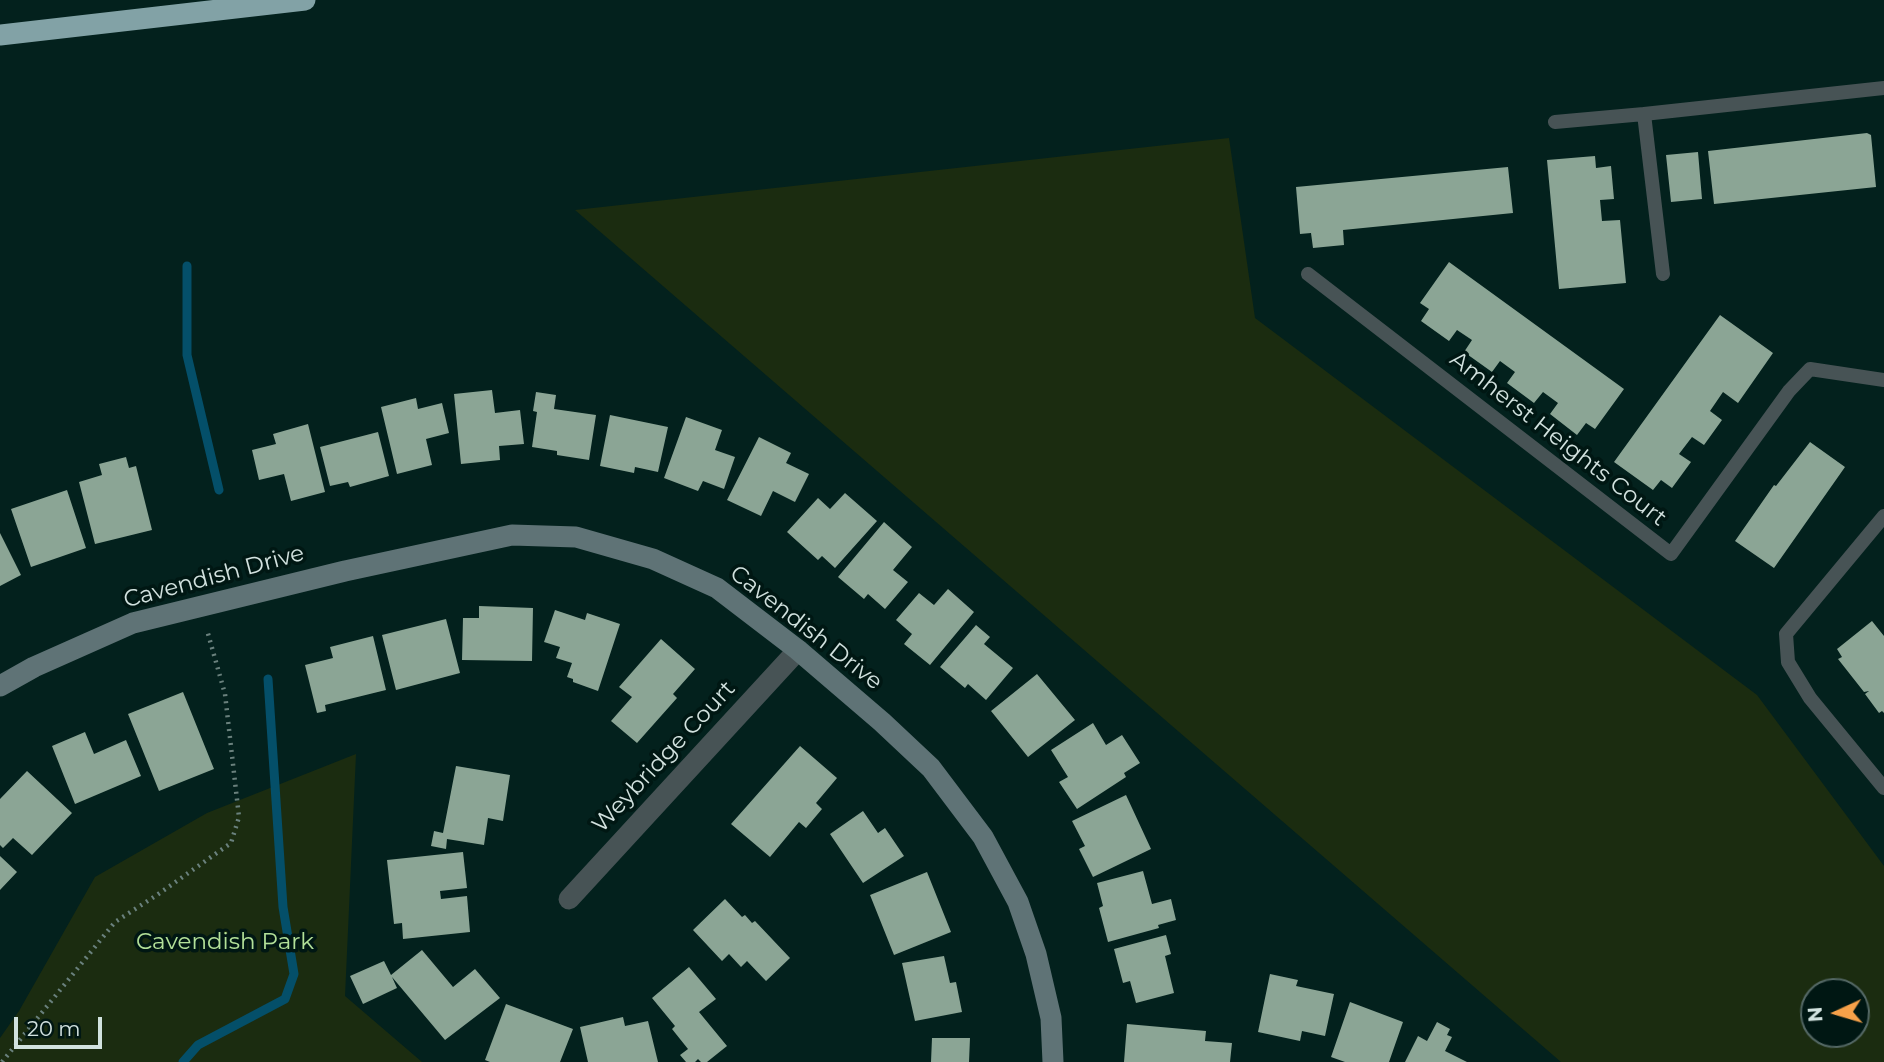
<!DOCTYPE html>
<style>
body{margin:0}
#map{position:relative;width:1884px;height:1062px;overflow:hidden;background:#03211d;font-family:Montserrat,sans-serif}
canvas{display:block}
.north{position:absolute;left:1800px;top:978px;width:70px;height:70px;box-sizing:border-box;background:#001713;border:2px solid #546865;border-radius:50%;rotate:266deg;font-size:19px;font-weight:700;line-height:28px;text-align:center;color:#d2e2df}
.north::after{content:'';display:block;margin:auto;width:24px;height:32px;background:#f7a149;clip-path:polygon(50% 0,100% 100%,50% 72%,0 100%)}
.scale{position:absolute;left:14px;top:1017px;width:88px;height:32px;box-sizing:border-box;border:4px solid #d2e2df;border-top:0;padding-left:9px;font-size:21px;line-height:24px;white-space:nowrap;color:#d2e2df;-webkit-text-stroke:5px #001713;paint-order:stroke}
</style>
<div id="map">
<canvas width="1884" height="1062"></canvas>
<div class="north">N</div>
<div class="scale">20 m</div>
</div>
<script>
const g = document.querySelector('canvas').getContext('2d');
g.lineJoin = 'round';
function fillPath(path, color) { g.fillStyle = color; g.fill(path, 'evenodd'); }
const toPath = rows => new Path2D(rows.map(r => 'M' + r).join(''));
function strokePath(path, color, width, dash) { g.strokeStyle = color; g.lineWidth = width; g.lineCap = dash ? 'butt' : 'round'; g.setLineDash(dash || []); g.stroke(path); }
function drawText(font, color, halo, rows, align = 'center') {
  g.font = font + ' Montserrat,sans-serif'; g.lineWidth = 7; g.setLineDash([]); g.textBaseline = 'middle'; g.strokeStyle = halo; g.fillStyle = color; for (const [text, x, y, turn = 0] of rows) {
    g.save(); g.translate(x, y); g.rotate((+turn || 0) * Math.PI / 180); g.textAlign = isNaN(turn) ? turn : align; if (halo) g.strokeText(text, 0, 0); g.fillText(text, 0, 0); g.restore();
  }
}
const green = toPath([
 [1229,138,1255,318,1757,695,1884,866,1884,1062,1561,1062,575,210],
 [1856,992,1856,1034,1814,1034,1814,992],
 [356,754,345,996,422,1062,0,1062,0,1038,19,1011,95,877,207,813]
]);
const stream = toPath([
 [187,266,187,355,219,490],
 [183,1062,198,1045,285,999,294,974,283,907,268,679]
]);
const building = toPath([
 [1867,133,1871,135,1876,187,1714,204,1708,151],
 [1698,152,1702,199,1671,202,1666,155],
 [1595,156,1596,168,1611,166,1614,199,1600,200,1602,221,1620,220,1626,283,1559,289,1547,160],
 [1508,167,1513,213,1343,230,1344,245,1313,248,1311,233,1300,234,1296,187],
 [1449,262,1624,389,1595,429,1586,423,1577,435,1550,414,1558,403,1543,392,1534,403,1507,383,1515,372,1500,361,1492,372,1464,352,1472,340,1457,330,1449,341,1421,321,1429,309,1420,303],
 [1720,315,1773,353,1738,403,1723,392,1710,411,1722,420,1704,445,1692,437,1679,454,1691,462,1672,488,1661,480,1653,490,1614,462],
 [492,390,495,413,520,410,524,444,499,446,500,460,461,464,454,394],
 [536,392,556,395,554,409,596,415,589,460,557,455,557,451,532,447,537,412,533,411],
 [416,398,418,409,442,403,449,433,426,439,432,465,397,474,381,407],
 [610,415,668,427,658,472,635,467,634,473,600,466],
 [686,417,722,430,715,450,735,457,724,489,703,481,698,491,664,478],
 [308,424,325,492,291,501,284,474,259,480,252,450,276,444,273,434],
 [378,432,389,476,350,487,348,482,330,486,320,447],
 [759,437,791,453,786,463,809,474,795,502,773,491,761,516,727,500],
 [1810,442,1845,467,1774,568,1735,541,1774,485,1776,486],
 [126,457,129,468,136,466,152,530,95,544,79,482,102,475,99,464],
 [67,490,86,548,31,567,11,509],
 [845,493,877,521,835,568,822,556,818,560,787,532,818,498,830,509],
 [884,522,912,547,893,570,908,582,885,609,868,594,864,599,838,577],
 [0,533,21,575,0,586],
 [948,589,974,612,930,665,904,644,912,634,896,620,919,593,934,605],
 [479,606,533,608,532,661,462,660,463,618,479,618],
 [555,610,585,620,587,613,620,624,598,691,573,682,573,679,567,677,572,663,556,658,560,647,544,642],
 [446,619,460,673,396,690,382,635],
 [1872,621,1884,636,1884,713,1882,711,1879,713,1865,694,1869,691,1864,692,1838,659,1842,657,1837,649],
 [976,625,990,637,984,644,1013,668,986,700,968,684,965,688,940,667],
 [373,636,386,690,325,705,326,711,317,713,305,665,333,658,330,647],
 [661,639,695,669,673,694,677,698,637,743,611,721,632,697,619,687],
 [1037,674,1075,720,1028,757,991,711],
 [183,692,214,769,159,791,128,714],
 [1093,723,1106,745,1122,735,1140,763,1124,773,1126,777,1077,809,1059,782,1068,777,1051,750],
 [85,732,94,754,126,740,141,776,75,804,52,746],
 [800,746,837,778,816,803,822,809,806,828,799,822,770,857,731,824],
 [456,766,510,775,503,821,488,818,484,845,447,839,446,849,431,846,434,831,443,833],
 [27,771,72,813,32,855,13,838,3,848,0,845,0,799],
 [1126,795,1151,849,1093,877,1079,849,1085,846,1072,821],
 [863,811,878,833,885,828,904,856,863,883,830,834],
 [463,852,467,888,440,891,441,899,467,896,470,932,403,939,402,923,394,924,387,860],
 [0,856,17,872,0,890],
 [1143,871,1152,904,1171,899,1176,920,1158,925,1159,928,1108,942,1099,908,1103,906,1097,883],
 [927,872,951,932,894,955,870,895],
 [725,899,742,917,745,915,752,923,755,921,790,958,766,981,747,961,741,967,729,954,722,961,693,930],
 [1166,935,1171,954,1165,956,1174,993,1136,1003,1130,981,1123,983,1114,949],
 [422,950,453,987,475,969,500,998,445,1040,392,977,397,988,363,1004,350,976,384,961,391,975],
 [944,956,950,983,956,982,962,1012,915,1021,902,963],
 [689,967,716,999,699,1012,727,1046,707,1062,701,1062,698,1059,695,1062,686,1062,680,1055,688,1049,672,1029,675,1026,652,998],
 [1270,974,1298,980,1296,986,1334,994,1325,1036,1302,1031,1300,1041,1258,1032],
 [1350,1002,1403,1022,1389,1062,1345,1062,1331,1057],
 [506,1004,573,1029,560,1062,490,1062,485,1060],
 [623,1017,625,1026,648,1021,658,1062,588,1062,580,1027],
 [1437,1022,1450,1029,1447,1035,1452,1037,1445,1051,1467,1062,1405,1062,1418,1036,1427,1041],
 [1127,1024,1206,1031,1205,1041,1232,1043,1230,1062,1124,1062],
 [932,1038,970,1038,969,1062,931,1062]
]);
const path = toPath([
 [2,1062,115,922,157,895,231,843,239,817,225,694,207,630]
]);
const lane = toPath([
 [1644,114,1663,274],
 [1555,122,1644,114,1884,88],
 [1308,274,1671,554,1789,391,1810,369,1884,380],
 [1884,516,1786,634,1788,662,1810,698,1884,788]
]);
const street = toPath([
 [569,899,798,650]
]);
const secondary = toPath([
 [0,686,34,667,133,623,345,571,512,535,576,537,653,559,717,588,798,650,882,722,931,768,983,837,1018,902,1036,954,1051,1018,1053,1062]
]);
const highway = toPath([
 [0,35,305,0]
]);
const streetNames = [
 ["Amherst Heights Court",1558,439,38],
 ["Cavendish Drive",214,577,-15],
 ["Cavendish Drive",806,628,38],
 ["Weybridge Court",664,757,-47]
];
const parkNames = [
 ["Cavendish Park",225,942]
];
fillPath(green, '#1b2c10');
strokePath(stream, '#044f69', 9);
fillPath(building, '#8ba595');
strokePath(path, '#6a817d', 4.5, [2, 5]);
strokePath(lane, '#475355', 14);
strokePath(street, '#475355', 21);
strokePath(secondary, '#5f7376', 21);
strokePath(highway, '#82a2a6', 21);
drawText('23px', '#d2e2df', '#001713', streetNames);
drawText('23px', '#b3e199', '#001713', parkNames);
</script>
